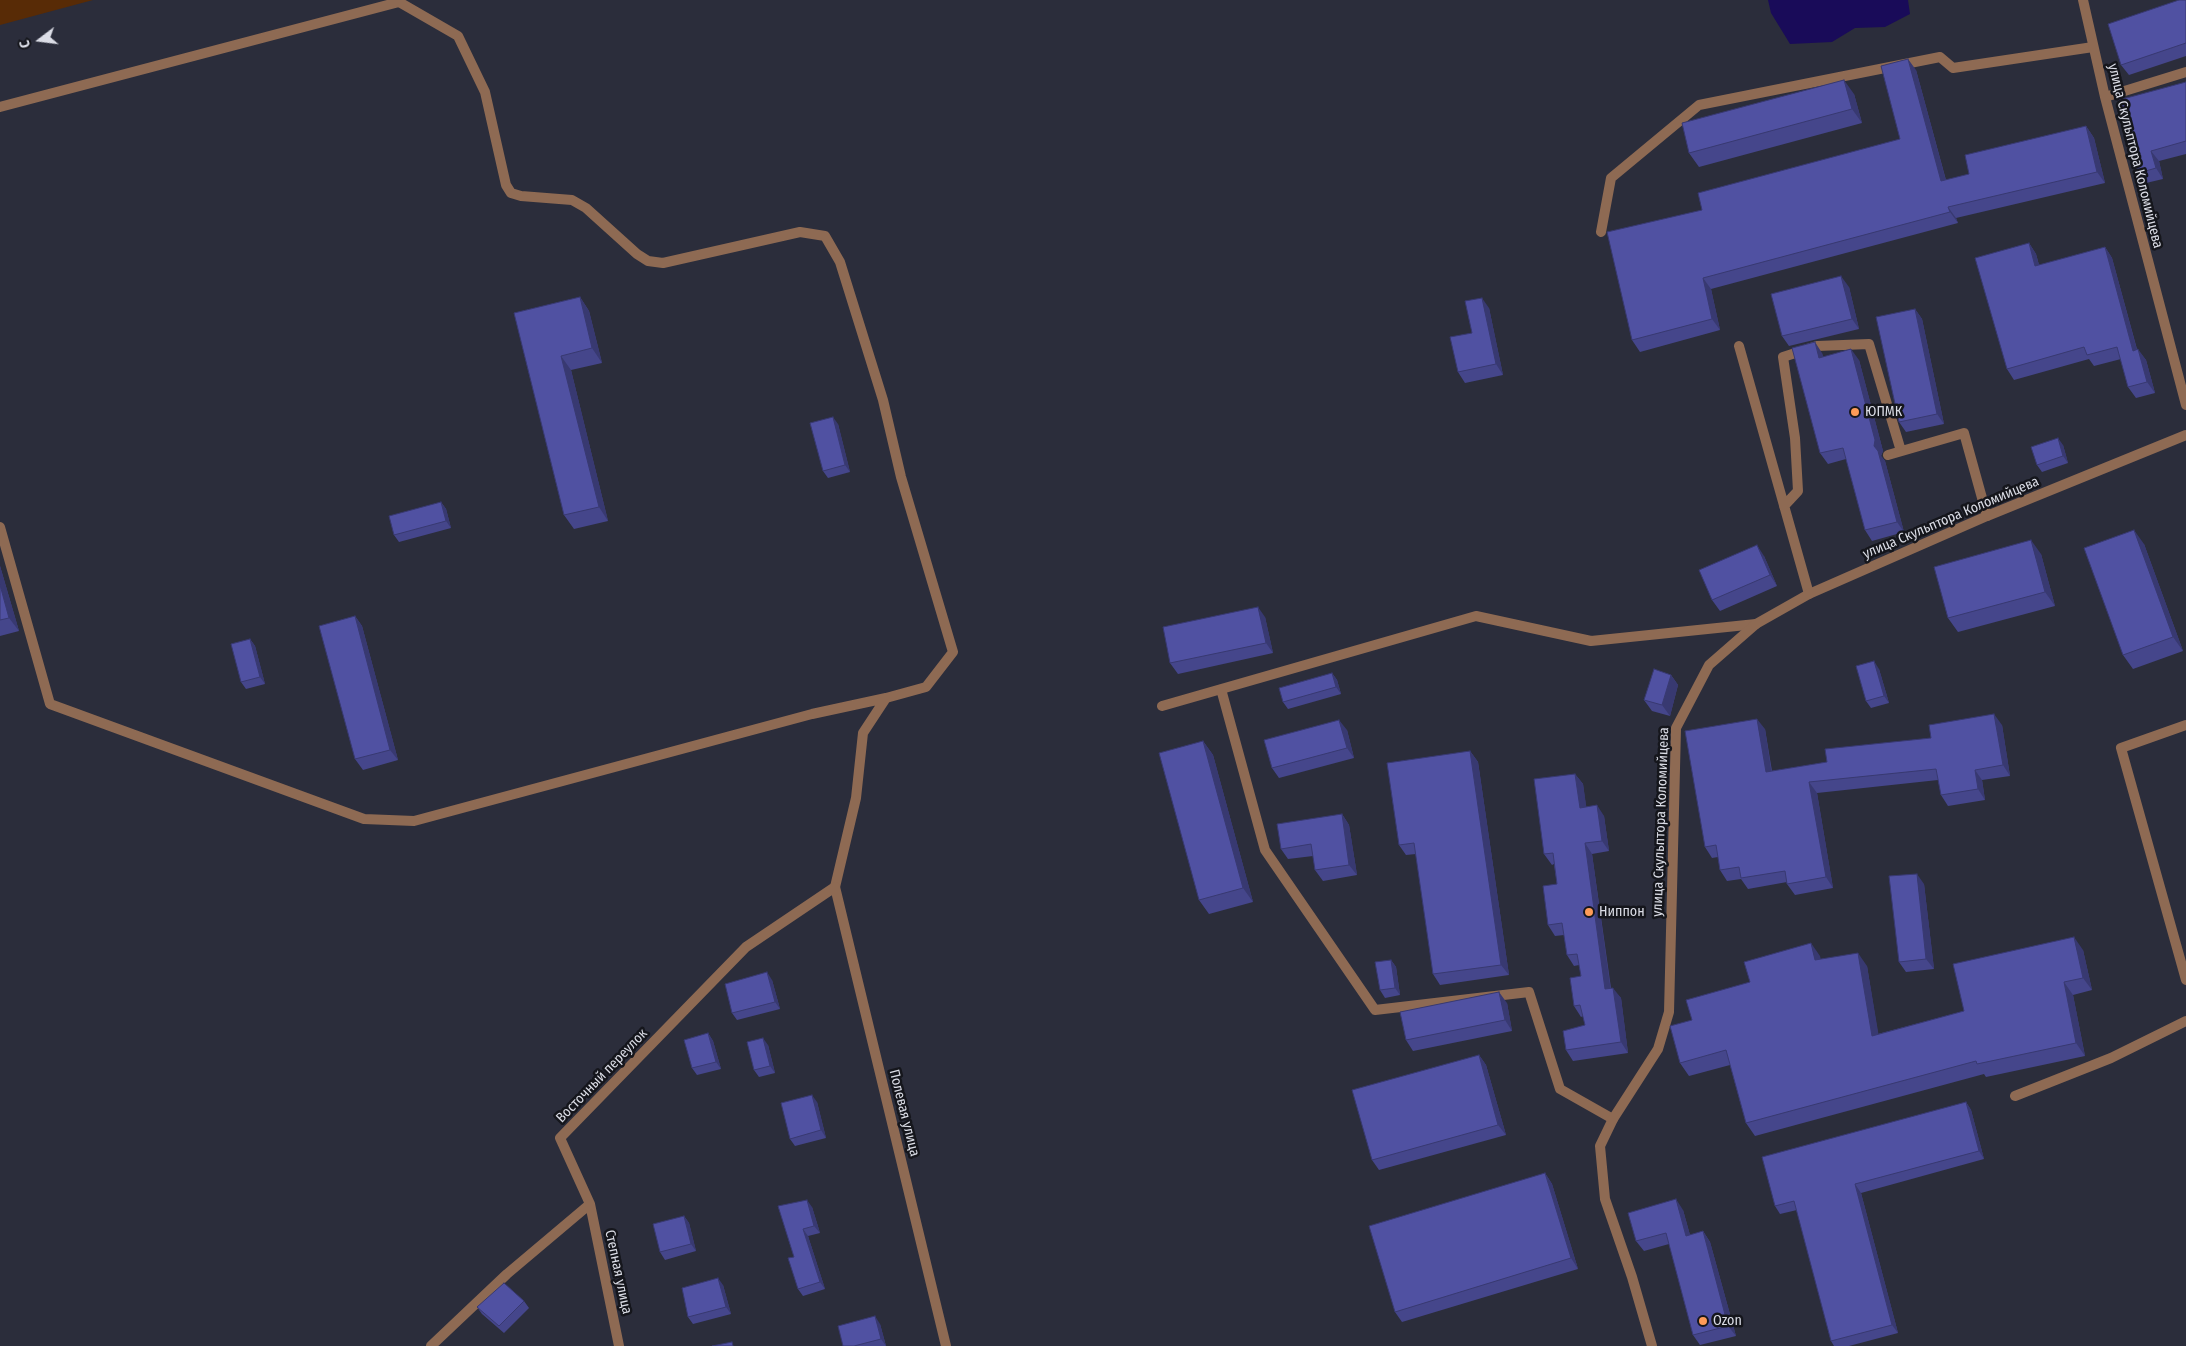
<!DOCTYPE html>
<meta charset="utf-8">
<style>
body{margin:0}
#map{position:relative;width:2186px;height:1346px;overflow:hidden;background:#2b2d3b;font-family:"Fira Sans Condensed",sans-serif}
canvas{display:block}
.north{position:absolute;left:15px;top:15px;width:50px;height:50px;-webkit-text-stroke:4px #15161c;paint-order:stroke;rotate:255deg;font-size:14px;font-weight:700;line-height:20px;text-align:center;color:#dbdde6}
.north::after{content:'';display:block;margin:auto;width:18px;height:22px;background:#dbdde6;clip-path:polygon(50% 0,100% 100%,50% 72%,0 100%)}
</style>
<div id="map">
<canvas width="2186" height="1346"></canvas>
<div class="north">С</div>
</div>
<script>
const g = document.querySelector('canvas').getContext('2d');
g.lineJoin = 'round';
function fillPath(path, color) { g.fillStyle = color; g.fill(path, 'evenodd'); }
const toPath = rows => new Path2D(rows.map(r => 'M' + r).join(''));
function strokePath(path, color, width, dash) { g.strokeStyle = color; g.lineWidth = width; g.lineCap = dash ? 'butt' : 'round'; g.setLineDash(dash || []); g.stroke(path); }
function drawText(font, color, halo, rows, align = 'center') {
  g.font = font + ' "Fira Sans Condensed",sans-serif'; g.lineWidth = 5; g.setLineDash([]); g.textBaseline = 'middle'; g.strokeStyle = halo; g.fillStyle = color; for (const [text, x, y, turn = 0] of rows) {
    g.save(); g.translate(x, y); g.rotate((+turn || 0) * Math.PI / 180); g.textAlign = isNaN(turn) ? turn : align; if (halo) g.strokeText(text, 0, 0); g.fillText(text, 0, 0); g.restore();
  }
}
const green = toPath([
 [0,0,93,0,0,25]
]);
const water = toPath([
 [1768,0,1908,0,1910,14,1885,27,1855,28,1832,42,1790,44,1771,13]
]);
const service = toPath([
 [0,107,399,2,458,36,485,92,506,185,511,193,521,196,572,200,586,208,637,254,648,261,663,263,800,232,825,236,840,262,883,400,901,477,953,652,926,687,886,698,863,733,856,798,835,887],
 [1601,232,1611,178,1699,105,1940,57,1953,68,2093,47],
 [1739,346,1809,594],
 [1888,455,1964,433,1987,516],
 [1784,506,1798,491,1795,438,1783,357,1817,346,1869,344,1901,451],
 [0,527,50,704,364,819,414,821,812,714,886,698],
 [1221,689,1265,850,1375,1010,1529,992,1560,1089,1613,1119],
 [1162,706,1476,616,1591,641,1756,624],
 [2186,725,2121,748,2186,980],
 [2015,1096,2111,1058,2186,1021]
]);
const minor = toPath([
 [2083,0,2105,97,2186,405],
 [2105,97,2186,72],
 [590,1204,619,1346],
 [431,1346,507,1274,590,1204,560,1138,746,947,835,887,946,1346],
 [1652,1346,1632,1277,1605,1199,1600,1146,1613,1119,1658,1049,1669,1012,1676,728,1709,665,1756,624,1809,594,1987,516,2186,435]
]);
const wall = toPath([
 [2186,0,2186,56,2129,75,2121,65],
 [1916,70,1946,180,1969,174,2086,126,2094,138,2105,183,1956,218,1958,223,1711,289,1720,330,1640,352,1632,340,1702,210,1900,139],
 [2186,82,2186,154,2159,161,2163,179,2146,183,2139,173],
 [1854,94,1862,123,1699,167,1689,153],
 [2029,243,2036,254,2039,265,2105,247,2112,258,2137,349,2146,360,2155,393,2136,398,2128,387,2121,359,2094,366,2089,359,2014,380,2007,369],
 [1849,287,1859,329,1789,346,1782,336],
 [580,297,589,311,602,363,571,370,608,521,574,529,564,515,514,313],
 [1489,308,1503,375,1465,383,1458,372,1472,333],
 [1915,309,1922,319,1944,424,1906,432,1899,422],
 [1822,353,1823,357,1859,360,1883,451,1881,456,1885,461,1904,532,1872,541,1865,530,1846,459,1828,464,1820,453],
 [838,424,850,472,828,478,823,471],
 [2063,445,2068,463,2042,472,2037,465],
 [441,502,446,509,451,528,399,542,394,535],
 [2144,544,2183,651,2133,669,2123,655],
 [2041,554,2055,606,1958,632,1948,618],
 [1764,556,1777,586,1720,611,1712,600],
 [0,566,19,631,0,636],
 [355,616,362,626,398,760,363,770,355,759],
 [1265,617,1273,653,1178,674,1170,663],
 [250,639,255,646,265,684,246,689,241,682],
 [1879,669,1889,703,1871,708,1866,701],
 [1332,673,1337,680,1341,694,1288,709,1283,702],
 [1671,675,1678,685,1670,716,1652,711,1644,700],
 [2002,725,2010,776,1982,780,1985,800,1948,806,1941,795,1938,780,1817,793,1833,888,1795,895,1787,884,1787,882,1748,889,1741,879,1727,881,1720,870,1718,857,1712,858,1705,847,1765,729,1772,771,1827,762,1931,738],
 [1347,730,1354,758,1279,778,1272,768],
 [1203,741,1213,755,1253,902,1209,914,1199,900],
 [1470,751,1478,762,1509,975,1440,985,1433,974,1416,854,1406,855,1399,845],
 [1575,774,1583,784,1586,807,1604,816,1609,851,1592,854,1611,988,1621,998,1628,1053,1573,1061,1566,1050,1585,1025,1583,1016,1581,1017,1574,1006,1581,976,1579,965,1574,966,1567,955,1564,935,1555,936,1548,925,1557,884,1554,864,1552,865,1544,854],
 [1342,814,1349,825,1357,875,1323,881,1315,870,1313,856,1288,859,1281,849],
 [1924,884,1934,969,1906,972,1899,962],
 [2083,950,2092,990,2073,995,2085,1056,1986,1077,1984,1074,1755,1136,1746,1123,1730,1065,1689,1076,1680,1063,1692,1020,1750,982,1820,956,1820,959,1867,966,1878,1034,1964,1011],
 [1391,960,1396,967,1400,995,1385,998,1380,990],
 [772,980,780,1009,737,1020,732,1013],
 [1507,1003,1512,1031,1413,1051,1406,1040],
 [708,1033,713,1041,721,1069,697,1075,692,1068],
 [768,1045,775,1073,759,1077,754,1070],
 [1479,1055,1486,1065,1506,1135,1379,1170,1372,1160],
 [817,1102,826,1138,795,1146,790,1139],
 [1966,1102,1971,1110,1984,1159,1861,1193,1898,1333,1849,1346,1834,1346,1831,1341,1797,1210,1780,1214,1775,1206],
 [1545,1173,1552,1184,1578,1269,1402,1322,1395,1312],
 [778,1206,812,1207,820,1233,808,1236,825,1289,803,1296,798,1289,794,1257],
 [1683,1210,1690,1235,1703,1231,1710,1242,1736,1336,1700,1345,1693,1335,1669,1244,1644,1251,1636,1241],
 [684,1216,689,1223,696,1251,665,1260,660,1252],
 [723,1285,731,1314,693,1324,688,1317],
 [524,1301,529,1308,504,1333,482,1314,477,1307],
 [880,1324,886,1346,843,1346]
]);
const shadedWall = toPath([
 [1908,59,1916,70,1949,192,1941,181],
 [1844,80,1854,94,1862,123,1852,109],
 [2086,126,2094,138,2105,183,2097,172],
 [2151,151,2159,161,2163,179,2156,168],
 [1948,207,1956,218,1958,223,1950,212],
 [2029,243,2036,254,2042,276,2035,266],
 [2105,247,2112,258,2140,361,2133,351],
 [1841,276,1849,287,1859,329,1852,319],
 [1703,278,1711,289,1720,330,1712,319],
 [580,297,589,311,602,363,592,348],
 [1482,298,1489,308,1503,375,1496,364],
 [1915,309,1922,319,1944,424,1937,414],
 [1815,342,1822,353,1826,369,1819,358],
 [1851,349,1859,360,1883,451,1881,456,1885,461,1904,532,1897,522,1874,446],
 [2138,349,2146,360,2155,393,2147,382],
 [561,356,571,370,608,521,599,507],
 [833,417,838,424,850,472,845,465],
 [2058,438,2063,445,2068,463,2063,456],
 [441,502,446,509,451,528,446,521],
 [2134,530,2144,544,2183,651,2173,637],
 [2031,540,2041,554,2055,606,2045,592],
 [1757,545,1764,556,1777,586,1770,575],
 [0,566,19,631,9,618,0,585],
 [1258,607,1265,617,1273,653,1266,643],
 [355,616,362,626,398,760,390,750],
 [250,639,255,646,265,684,260,677],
 [1874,661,1879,669,1889,703,1884,696],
 [1332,673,1337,680,1341,694,1336,687],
 [1671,675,1678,685,1670,716,1662,705],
 [1994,714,2002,725,2010,776,2003,765],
 [1757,719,1765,729,1773,782,1766,772],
 [1339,720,1347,730,1354,758,1347,748],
 [1203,741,1213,755,1253,902,1243,888],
 [1470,751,1478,762,1509,975,1501,965],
 [1975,770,1982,780,1985,800,1978,789],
 [1575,774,1583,784,1588,818,1580,808],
 [1809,782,1817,793,1833,888,1826,877],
 [1597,805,1604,816,1609,851,1602,841],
 [1342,814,1349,825,1357,875,1349,865],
 [1585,843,1592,854,1612,999,1605,989],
 [1917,874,1924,884,1934,969,1926,959],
 [2074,937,2083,950,2092,990,2083,978],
 [1811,943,1820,956,1824,972,1815,960],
 [1858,953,1867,966,1881,1049,1872,1036],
 [1391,960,1396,967,1400,995,1395,988],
 [767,972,772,980,780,1009,775,1002],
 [2064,982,2073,995,2085,1056,2076,1043],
 [1613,988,1621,998,1628,1053,1621,1042],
 [1499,992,1507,1003,1512,1031,1505,1020],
 [708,1033,713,1041,721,1069,716,1062],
 [763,1038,768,1045,775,1073,770,1066],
 [1479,1055,1486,1065,1506,1135,1498,1125],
 [812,1095,817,1102,826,1138,821,1130],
 [1966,1102,1971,1110,1984,1159,1979,1151],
 [1545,1173,1552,1184,1578,1269,1571,1258],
 [1855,1184,1861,1193,1898,1333,1892,1325],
 [1676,1199,1683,1210,1693,1246,1686,1236],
 [807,1200,812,1207,820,1233,814,1226],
 [684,1216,689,1223,696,1251,691,1244],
 [803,1229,808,1236,825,1289,820,1282],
 [1703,1231,1710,1242,1736,1336,1728,1326],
 [718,1278,723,1285,731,1314,726,1307],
 [875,1316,880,1324,886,1346,881,1339]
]);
const building = toPath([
 [2179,0,2186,0,2186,43,2121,65,2108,24,2179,0],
 [1908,59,1941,181,1969,174,1965,155,2086,126,2097,172,1948,207,1950,212,1703,278,1712,319,1632,340,1607,232,1702,210,1698,193,1900,139,1881,66,1908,59],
 [1844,80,1852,109,1689,153,1682,123,1844,80],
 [2186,82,2186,141,2151,151,2156,168,2139,173,2119,100,2186,82],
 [2029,243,2035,266,2105,247,2133,351,2138,349,2147,382,2128,387,2117,347,2087,355,2084,347,2007,369,1975,258,2029,243],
 [1841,276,1852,319,1782,336,1771,294,1841,276],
 [580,297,592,348,561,356,599,507,564,515,514,313,580,297],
 [1482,298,1496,364,1458,372,1450,337,1472,333,1465,301,1482,298],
 [1915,309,1937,414,1899,422,1876,317,1915,309],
 [1815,342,1819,358,1851,349,1875,440,1874,446,1878,451,1897,522,1865,530,1843,448,1820,453,1792,348,1815,342],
 [833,417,845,465,823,471,810,423,833,417],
 [2058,438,2063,456,2037,465,2031,447,2058,438],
 [441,502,446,521,394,535,389,516,441,502],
 [2134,530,2173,637,2123,655,2084,548,2134,530],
 [2031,540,2045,592,1948,618,1934,567,2031,540],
 [1757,545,1770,575,1712,600,1699,570,1757,545],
 [0,585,9,618,0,620,0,585],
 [1258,607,1266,643,1170,663,1163,627,1258,607],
 [355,616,390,750,355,759,319,626,355,616],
 [250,639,260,677,241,682,231,644,250,639],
 [1874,661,1884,696,1866,701,1856,666,1874,661],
 [1654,669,1671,675,1662,705,1644,700,1654,669],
 [1332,673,1336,687,1283,702,1279,688,1332,673],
 [1994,714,2003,765,1975,770,1978,789,1941,795,1936,769,1809,782,1826,877,1787,884,1785,871,1741,878,1739,867,1720,870,1716,845,1705,847,1685,731,1757,719,1766,772,1827,762,1825,749,1931,738,1929,725,1994,714],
 [1339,720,1347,748,1272,768,1264,740,1339,720],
 [1203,741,1243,888,1199,900,1159,753,1203,741],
 [1470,751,1501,965,1433,974,1414,843,1399,845,1387,763,1470,751],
 [1575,774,1580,808,1597,805,1602,841,1585,843,1605,989,1613,988,1621,1042,1566,1050,1563,1031,1585,1025,1580,1005,1574,1006,1570,978,1581,976,1577,954,1567,955,1562,923,1548,925,1543,886,1557,884,1553,853,1544,854,1534,779,1575,774],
 [1342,814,1349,865,1315,870,1311,844,1281,849,1277,824,1342,814],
 [1917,874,1926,959,1899,962,1889,876,1917,874],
 [2074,937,2083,978,2064,982,2076,1043,1977,1064,1976,1061,1746,1123,1726,1050,1680,1063,1670,1026,1692,1020,1686,1000,1750,982,1744,962,1811,943,1815,960,1858,953,1872,1036,1964,1011,1953,964,2074,937],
 [1391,960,1395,988,1380,990,1375,962,1391,960],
 [767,972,775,1002,732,1013,725,984,767,972],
 [1499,992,1505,1020,1406,1040,1400,1012,1499,992],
 [708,1033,716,1062,692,1068,684,1040,708,1033],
 [763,1038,770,1066,754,1070,747,1042,763,1038],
 [1479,1055,1498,1125,1372,1160,1352,1090,1479,1055],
 [812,1095,821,1130,790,1139,781,1103,812,1095],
 [1966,1102,1979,1151,1855,1184,1892,1325,1831,1341,1794,1201,1775,1206,1762,1157,1966,1102],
 [1545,1173,1571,1258,1395,1312,1369,1226,1545,1173],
 [1676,1199,1686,1236,1703,1231,1728,1326,1693,1335,1666,1233,1636,1241,1628,1213,1676,1199],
 [807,1200,814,1226,803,1229,820,1282,798,1289,788,1258,794,1257,778,1206,807,1200],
 [684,1216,691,1244,660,1252,653,1224,684,1216],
 [718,1278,726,1307,688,1317,682,1288,718,1278],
 [504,1283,524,1301,499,1326,477,1307,504,1283],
 [875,1316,881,1339,854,1346,843,1346,838,1326,875,1316],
 [732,1342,733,1346,712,1346,732,1342]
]);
const markers = [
 [1855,412,5,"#fe9b58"],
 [1589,912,5,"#fe9b58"],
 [1703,1321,5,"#fe9b58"]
];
const streetNames = [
 ["улица Скульптора Коломийцева",2135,156,76],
 ["улица Скульптора Коломийцева",1951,518,-23],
 ["улица Скульптора Коломийцева",1661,822,-88],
 ["Восточный переулок",602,1076,-46],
 ["Полевая улица",904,1113,76],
 ["Степная улица",618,1272,78]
];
const poiNames = [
 ["ЮПМК",1865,412],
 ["Ниппон",1599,912],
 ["Ozon",1713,1321]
];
fillPath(green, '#582b06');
fillPath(water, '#190b59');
strokePath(service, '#8e6a53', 10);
strokePath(minor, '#8e6a53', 10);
fillPath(wall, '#45468b');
fillPath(shadedWall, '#383971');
fillPath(building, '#5051a2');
strokePath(building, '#383971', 1);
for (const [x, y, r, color] of markers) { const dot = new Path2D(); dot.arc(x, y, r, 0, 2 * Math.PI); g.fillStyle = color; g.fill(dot); strokePath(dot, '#15161c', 2); }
drawText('14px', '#dbdde6', '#15161c', streetNames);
drawText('14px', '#dbdde6', '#15161c', poiNames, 'left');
</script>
